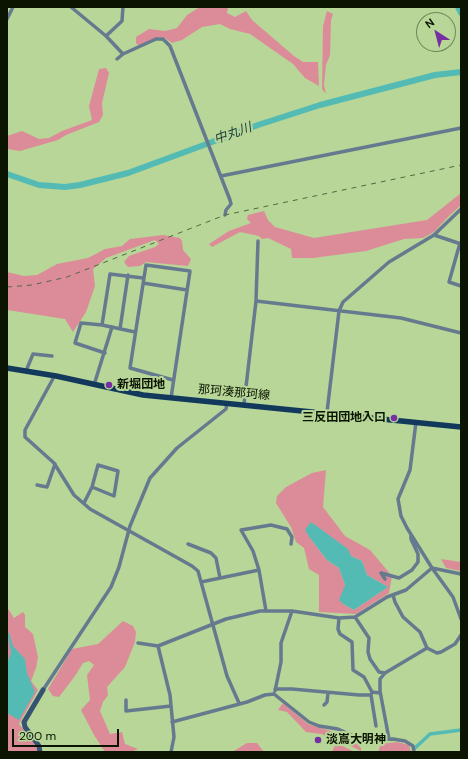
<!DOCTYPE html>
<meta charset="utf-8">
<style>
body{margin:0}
#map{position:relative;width:468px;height:759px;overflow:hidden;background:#b7d697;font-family:"DM Sans",sans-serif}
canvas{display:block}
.frame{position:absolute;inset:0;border:8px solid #0a1400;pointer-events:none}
.north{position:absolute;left:416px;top:12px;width:40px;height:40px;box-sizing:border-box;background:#b7d697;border:1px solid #72885b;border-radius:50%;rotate:324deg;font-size:11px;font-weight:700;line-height:16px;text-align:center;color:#0a1400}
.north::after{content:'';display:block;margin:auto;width:14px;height:18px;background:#762fa2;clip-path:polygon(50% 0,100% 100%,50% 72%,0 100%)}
.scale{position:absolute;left:12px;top:729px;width:107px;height:18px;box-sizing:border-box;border:2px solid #0a1400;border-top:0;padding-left:5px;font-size:12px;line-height:14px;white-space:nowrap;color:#0a1400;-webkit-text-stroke:3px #b7d697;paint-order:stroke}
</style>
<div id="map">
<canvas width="468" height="759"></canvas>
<div class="frame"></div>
<div class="north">N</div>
<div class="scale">200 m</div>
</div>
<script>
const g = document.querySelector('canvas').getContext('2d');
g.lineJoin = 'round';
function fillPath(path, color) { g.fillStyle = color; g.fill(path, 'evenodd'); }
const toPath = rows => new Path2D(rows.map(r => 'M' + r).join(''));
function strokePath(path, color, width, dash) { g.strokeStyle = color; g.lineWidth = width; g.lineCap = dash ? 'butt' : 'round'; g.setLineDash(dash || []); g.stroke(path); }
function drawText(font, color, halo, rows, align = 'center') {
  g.font = font + ' "DM Sans","Noto Sans JP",sans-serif'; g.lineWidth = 4; g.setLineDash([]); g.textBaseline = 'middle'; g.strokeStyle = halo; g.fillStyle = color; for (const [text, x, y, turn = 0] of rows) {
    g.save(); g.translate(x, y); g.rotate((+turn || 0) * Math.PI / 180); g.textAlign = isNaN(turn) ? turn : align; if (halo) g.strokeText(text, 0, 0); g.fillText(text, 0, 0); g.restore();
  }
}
const green = toPath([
 [200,7,228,7,227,13,235,17,246,11,252,20,294,56,303,62,318,62,319,86,305,78,293,64,250,34,230,29,220,24,202,27,182,40,172,43,165,38,159,37,139,46,136,43,136,37,149,29,165,31,177,28,187,15],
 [327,11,333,14,331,20,330,55,326,65,324,85,326,94,322,89,323,26],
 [106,68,109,73,102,103,103,115,99,122,66,135,58,140,20,151,7,149,7,136,22,131,39,139,49,138,62,131,92,120,89,106,99,69],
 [461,193,461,205,448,217,434,232,423,238,404,239,366,251,313,258,292,258,291,249,268,238,262,239,259,236,240,232,212,247,209,244,229,231,251,223,247,219,248,215,264,211,268,220,275,227,314,238,427,220],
 [163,235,180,238,182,241,183,250,191,259,188,266,146,262,140,266,128,267,124,262,129,256,155,247,159,244,155,240,106,258,93,269,95,286,86,312,73,332,65,319,7,310,7,272,24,276,37,275,57,264,88,258,105,249,122,246,130,239],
 [326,470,323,507,345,536,370,550,392,576,389,593,356,614,319,612,319,575,309,569,304,548,296,542,291,527,276,503,277,496,286,487,312,473],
 [311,522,351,556,362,561,367,575,388,587,354,610,343,604,345,585,339,568,327,560,310,538],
 [441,559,461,562,461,571,446,568],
 [7,607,14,618,23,612,25,615,25,627,33,634,38,657,36,668,31,681,38,690,19,724,31,738,39,752,7,752],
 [123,621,133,626,136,632,135,642,125,667,107,687,108,695,103,702,100,711,110,734,122,732,125,744,138,749,131,752,105,752,94,735,81,710,90,700,87,675,94,665,89,661,83,663,75,676,59,697,53,696,48,689,72,649,98,644],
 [283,703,308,724,350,737,361,748,361,751,338,740,321,734,306,732,287,712,278,710],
 [397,742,409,745,411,752,378,752,381,744],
 [247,743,257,743,264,752,232,752],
 [336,743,355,752,332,752]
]);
const water = toPath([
 [311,522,348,549,351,556,362,561,367,575,388,587,354,610,343,604,339,600,345,585,339,568,327,560,310,538,305,530],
 [7,632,9,633,13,646,25,659,27,673,35,692,19,720,7,713,7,663,11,653]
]);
const canal = toPath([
 [415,748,430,734,461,730]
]);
const river = toPath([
 [458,7,461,13],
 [7,174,39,185,65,187,80,185,128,173,258,125,320,105,435,75,461,72]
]);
const street = toPath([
 [71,7,106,36,123,54],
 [7,19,13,7],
 [106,36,122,21,123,7],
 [117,59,123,54,156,39,163,39,170,46,230,200,231,204,226,210,225,215],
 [221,176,461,128],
 [434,235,461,244],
 [460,243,449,282,461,286],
 [143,283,187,290],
 [256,301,401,318,461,333],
 [102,325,110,274,143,278],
 [120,329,128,275],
 [105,353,75,343,81,323,102,325,135,332],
 [26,371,33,354,52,356],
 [55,375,25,430,25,437,54,463,74,495,90,509,192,566,198,571,227,676,239,703],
 [94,385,112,327],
 [171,398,190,271,146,265,130,368,173,380],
 [244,404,256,301,258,241],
 [327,412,339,311,343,302,389,262,434,235,461,209],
 [416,422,410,470,398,499,401,516,407,528,432,568,453,597,461,619],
 [37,485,47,487,55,464],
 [84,503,92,487,98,465,118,471,114,496,92,487],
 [188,544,211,553,216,558,220,578],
 [432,568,461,574],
 [385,579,381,573,399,578,412,570,418,562,418,554,411,539,411,535],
 [201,582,259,570],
 [393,595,395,602,403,617,420,632,427,648,437,653,441,652,455,644,461,635],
 [266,611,259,570,253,551,241,530,271,525,287,529,292,537,291,544],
 [355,617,369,638,368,652,370,659,379,672,385,673],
 [339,618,338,629,340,634,352,642,353,670,364,677,372,692,380,693],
 [138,643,158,646,226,619,260,611,292,611,339,618,355,617,387,597,406,590,432,568],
 [158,646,170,695,174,737,171,752],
 [275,689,292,689,359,695,371,695,372,692],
 [43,690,111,587,119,567,130,526,150,478,177,448,226,409,227,403],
 [275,691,281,662,281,643,292,611],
 [371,695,376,726],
 [126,700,126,711,171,706],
 [324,705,327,702,328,693],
 [172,722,247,702,265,695,274,694,309,722,319,726,338,729,362,740,393,739,405,741,413,746,414,752],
 [389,739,380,691,380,679,385,673,427,648]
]);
const secondary = toPath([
 [40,752,39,746,25,727,24,722,43,690]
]);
const primary = toPath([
 [7,368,56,376,143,395,461,427]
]);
const rail = toPath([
 [7,287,32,285,67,277,225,215,461,165]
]);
const markers = [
 [109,385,4,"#762fa2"],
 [394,418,4,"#762fa2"],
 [318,740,4,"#762fa2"]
];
const poiNames = [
 ["新堀団地",117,385],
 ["三反田団地入口",386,418,"right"],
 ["淡嶌大明神",326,740]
];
const streetNames = [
 ["那珂湊那珂線",234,393,5]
];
const waterNames = [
 ["中丸川",233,134,-20]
];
fillPath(green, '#dc8c99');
fillPath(water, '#54bbb4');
strokePath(canal, '#54bbb4', 3.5);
strokePath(river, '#54bbb4', 6);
strokePath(street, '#667a8f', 3.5);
strokePath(secondary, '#365472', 5);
strokePath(primary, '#12395c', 5.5);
strokePath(rail, '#546741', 1, [5, 5]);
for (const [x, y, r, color] of markers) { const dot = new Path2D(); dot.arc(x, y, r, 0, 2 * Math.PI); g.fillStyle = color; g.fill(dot); strokePath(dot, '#b7d697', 1.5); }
drawText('bold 12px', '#0a1400', '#b7d697', poiNames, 'left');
drawText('12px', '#0a1400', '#b7d697', streetNames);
drawText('italic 13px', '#1a3a38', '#b7d697', waterNames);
</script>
